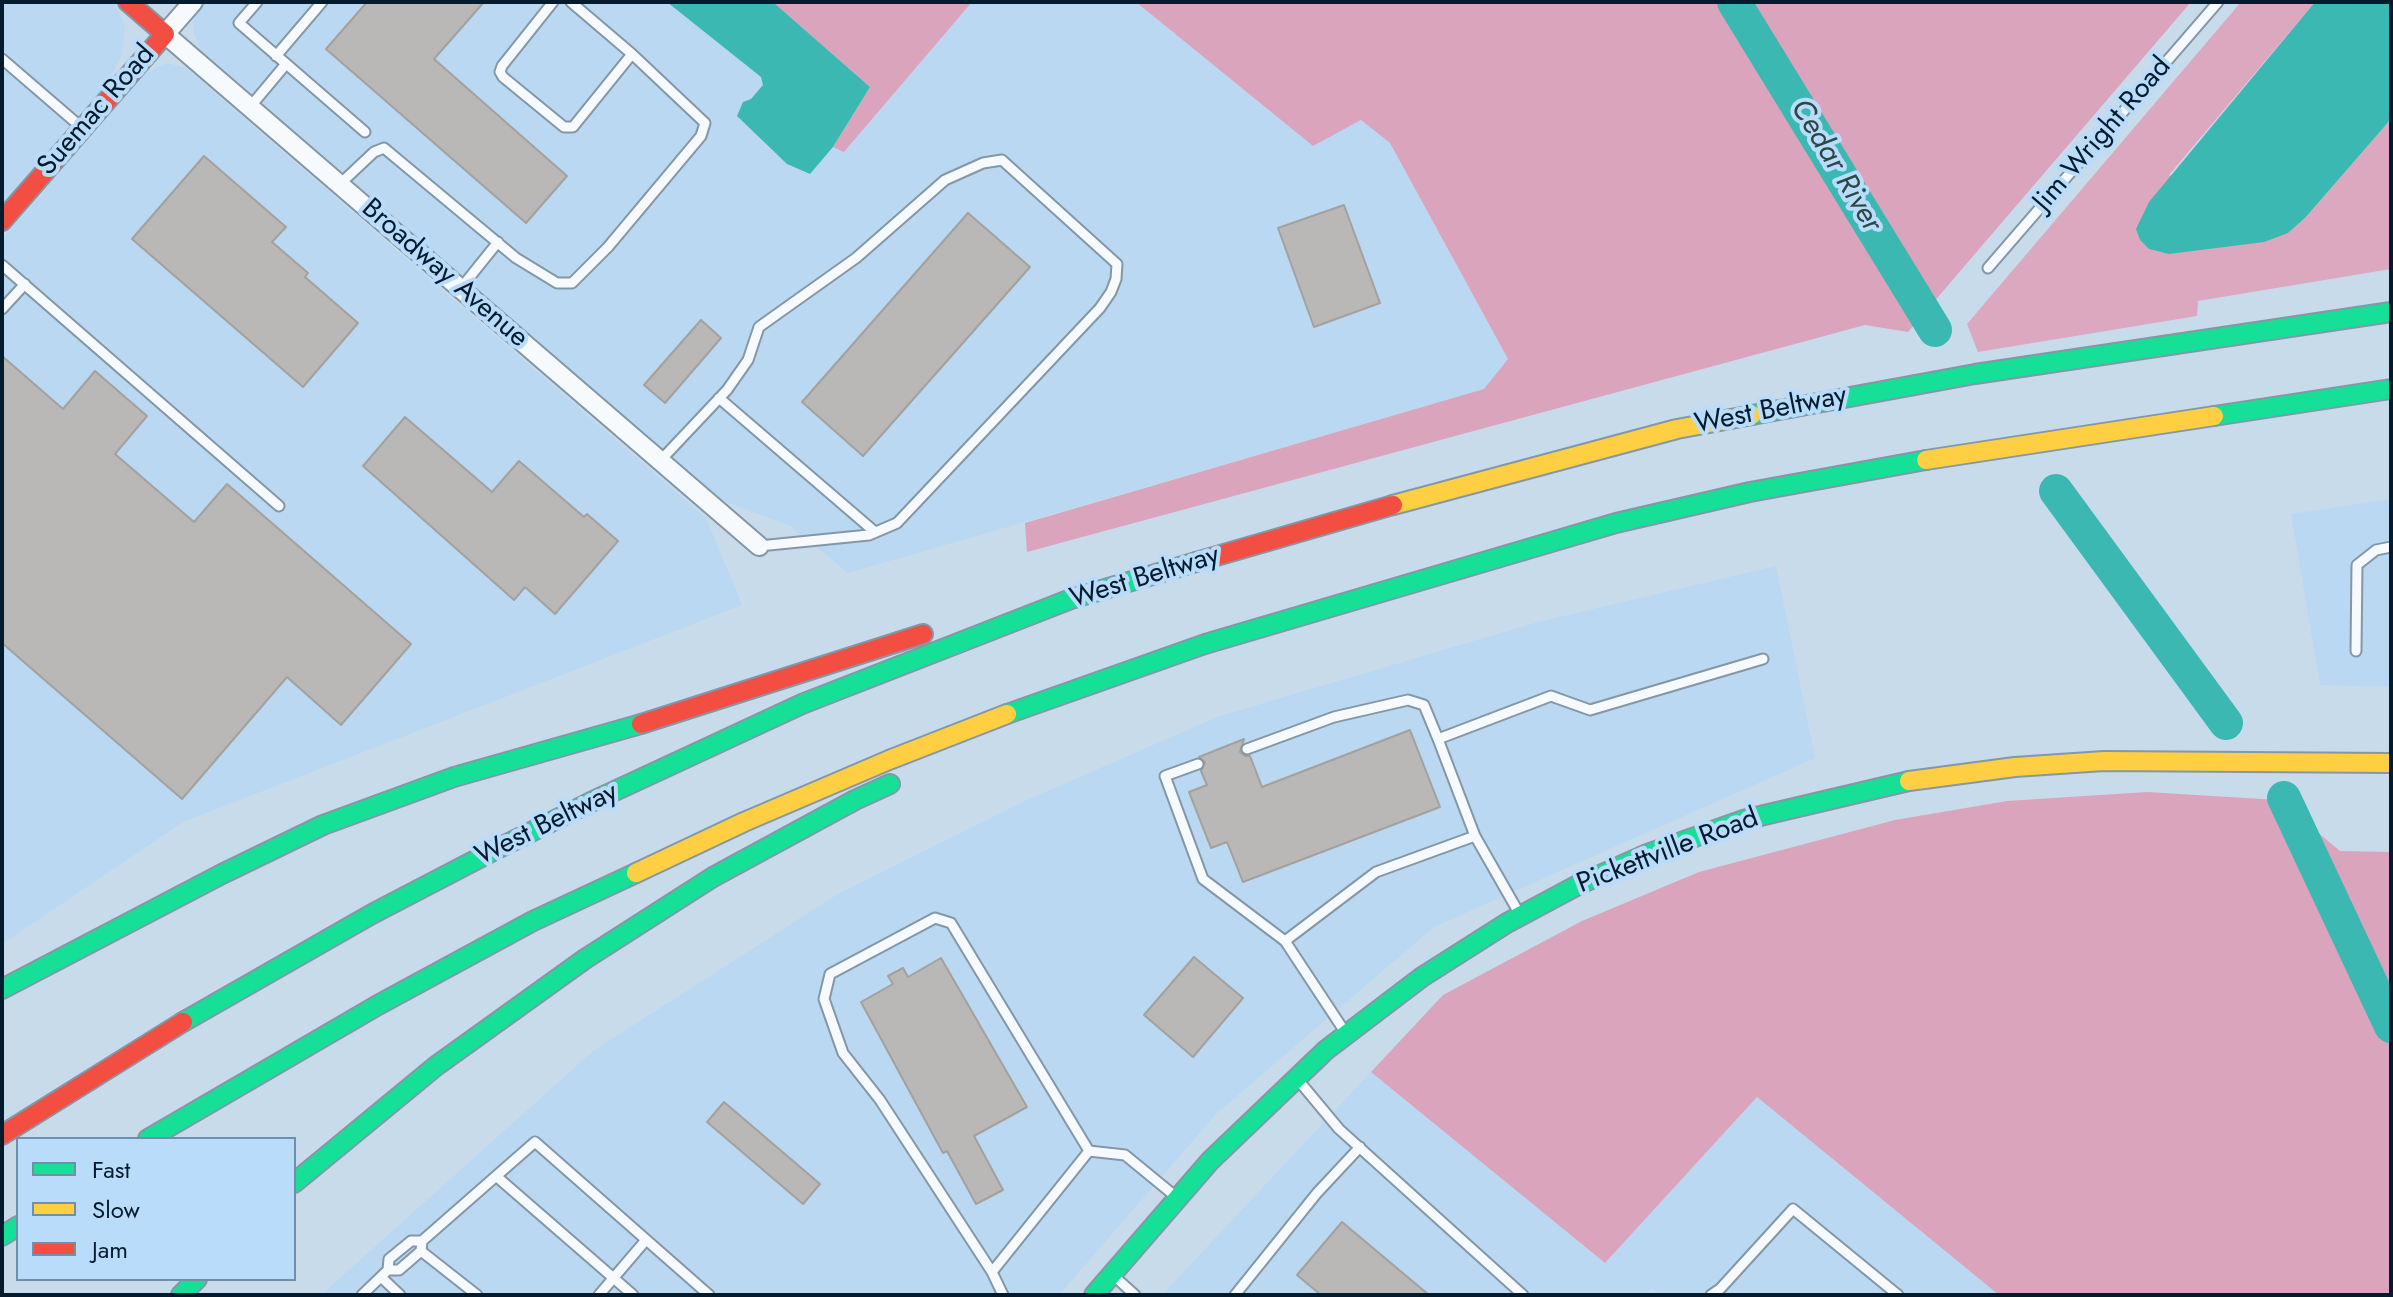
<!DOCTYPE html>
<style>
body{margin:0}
#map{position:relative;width:2393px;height:1297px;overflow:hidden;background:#c8dbeb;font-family:Jost,sans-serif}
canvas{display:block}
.frame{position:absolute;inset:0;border:4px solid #031b2d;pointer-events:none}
.legend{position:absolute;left:16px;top:1137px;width:280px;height:144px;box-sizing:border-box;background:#b9dcfa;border:2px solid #708fa8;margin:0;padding:10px 14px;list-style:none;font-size:24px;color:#031b2d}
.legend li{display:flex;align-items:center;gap:16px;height:40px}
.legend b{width:40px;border:2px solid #708fa8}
</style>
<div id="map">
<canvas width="2393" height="1297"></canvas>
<div class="frame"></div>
<ul class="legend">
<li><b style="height:10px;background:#16e098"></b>Fast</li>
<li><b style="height:10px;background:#ffcf43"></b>Slow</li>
<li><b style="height:10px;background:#f24e42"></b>Jam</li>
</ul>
</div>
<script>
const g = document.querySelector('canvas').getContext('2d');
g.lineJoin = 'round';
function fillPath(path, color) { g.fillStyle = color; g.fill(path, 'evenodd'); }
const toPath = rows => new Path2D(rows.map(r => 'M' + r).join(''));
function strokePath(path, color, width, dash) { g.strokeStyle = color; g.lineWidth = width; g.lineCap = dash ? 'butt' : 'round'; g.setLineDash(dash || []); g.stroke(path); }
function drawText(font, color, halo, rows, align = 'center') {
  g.font = font + ' Jost,sans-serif'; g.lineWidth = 8; g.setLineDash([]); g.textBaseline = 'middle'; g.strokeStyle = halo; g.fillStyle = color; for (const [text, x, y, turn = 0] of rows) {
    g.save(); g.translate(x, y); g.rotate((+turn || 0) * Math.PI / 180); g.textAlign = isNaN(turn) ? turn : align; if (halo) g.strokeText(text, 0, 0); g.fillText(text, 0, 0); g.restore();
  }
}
const built = toPath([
 [2,2,114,2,125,26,122,54,107,85,2,206],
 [206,2,667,2,761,77,763,85,737,116,787,164,809,174,833,147,845,152,972,2,1136,2,1313,146,1361,120,1390,143,1508,359,1485,389,848,573,791,526,723,501,202,51,193,32,194,16],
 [167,63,186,68,706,518,742,605,183,822,2,944,2,239,145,74],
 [2391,499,2391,687,2320,685,2291,514],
 [1776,566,1815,758,1434,927,1216,1114,1059,1295,321,1295,593,1051,838,894,1029,799,1220,716,1538,622],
 [1371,1072,1605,1263,1757,1097,1999,1295,1660,1295,1651,1288,1646,1295,1162,1295]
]);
const green = toPath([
 [2241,2,2315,2,2169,175,2288,233,2305,218,2391,119,2391,269,2198,301,2197,316,1978,352,1967,324]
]);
const forest = toPath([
 [773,2,972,2,844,152,833,147,870,87],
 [1136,2,2191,2,1908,332,1865,325,1027,552,1025,523,1484,389,1508,359,1390,143,1361,120,1313,146],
 [2147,792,2279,800,2340,851,2391,852,2391,1295,1999,1295,1757,1097,1605,1263,1371,1072,1443,995,1582,921,1699,872,1895,820,2007,801]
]);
const water = toPath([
 [667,2,773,2,870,87,833,147,810,174,787,164,737,116,743,102,751,99,763,85,761,77],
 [2315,2,2391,2,2391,119,2305,218,2288,233,2264,242,2169,254,2149,249,2140,240,2136,229,2149,202]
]);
const river = toPath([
 [1734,2,1935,330],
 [2056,491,2226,723],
 [2284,798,2391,1026]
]);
const building = toPath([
 [367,2,484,2,434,59,567,176,526,223,326,49,367,2],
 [204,156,286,227,272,242,308,273,305,277,358,323,303,387,132,239,204,156],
 [1344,205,1380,303,1314,327,1278,228,1344,205],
 [968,213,1030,267,863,456,802,402,968,213],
 [701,320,721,338,665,403,644,385,701,320],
 [2,356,63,409,95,371,147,416,115,454,194,522,227,484,411,644,341,725,287,677,182,799,2,643,2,356],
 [405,417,492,492,519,461,584,517,587,514,618,541,555,614,525,587,514,600,363,466,405,417],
 [1410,730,1440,807,1243,882,1227,842,1211,848,1189,792,1207,785,1201,771,1205,762,1199,757,1244,739,1240,752,1245,756,1250,756,1262,787,1410,730],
 [1194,957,1243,998,1193,1057,1144,1015,1194,957],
 [941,958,1027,1107,974,1136,1003,1190,976,1204,947,1151,943,1153,861,1002,893,984,888,976,903,968,908,977,941,958],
 [724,1102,820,1184,803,1204,707,1122,724,1102],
 [1342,1222,1429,1295,1321,1295,1297,1275,1342,1222]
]);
const lane = toPath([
 [257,2,239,23,365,132],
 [553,2,502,66,500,72,503,77,564,127,573,127,632,54],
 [276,56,322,2],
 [2,59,81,127],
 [250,107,286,64],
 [340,184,374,152,384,148,516,258,557,283,572,283,608,247,701,136,705,123,632,54,571,2],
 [2,265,279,506],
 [1988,268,2218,2],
 [461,288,498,242],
 [2,309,25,284],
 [719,398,875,532],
 [660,461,727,390,748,360,759,327,856,258,945,180,983,163,1002,160,1117,264,1116,279,1111,292,1100,308,897,523,869,535,759,546],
 [2356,651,2357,565,2376,550,2391,547],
 [1247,749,1334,717,1408,700,1424,705,1438,739],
 [1198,764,1165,776,1203,879,1285,941],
 [1475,836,1438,739,1551,696,1590,710,1763,659],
 [1345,1032,1285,941,1376,872,1475,836,1519,913],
 [1299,1081,1339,1129,1523,1295],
 [496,1176,633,1295],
 [422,1241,535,1142,709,1295],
 [421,1251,477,1295],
 [992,1272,1089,1151],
 [1114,1276,1135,1295],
 [381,1277,400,1295],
 [362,1295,388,1270,389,1259,411,1241,422,1241,421,1251,399,1270,388,1270],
 [599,1295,646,1240],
 [1003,1295,992,1272,880,1100,843,1053,824,999,830,974,935,918,951,923,1089,1151,1125,1155,1175,1196],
 [1235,1295,1317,1193,1360,1147],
 [1711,1295,1720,1289,1793,1209,1898,1295]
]);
const street = toPath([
 [193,2,165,34,759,546]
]);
const fast = toPath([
 [1752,415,1975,374,2391,312],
 [2214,416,2391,389],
 [1007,714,1205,644,1616,523,1750,492,1926,460],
 [2,989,222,874,323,825,454,777,641,724],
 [183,1022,372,914,491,852,591,802,802,704,1071,599,1196,562],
 [148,1139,378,1005,533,921,636,873],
 [294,1183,436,1066,585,959,713,877,855,800,890,784],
 [2,1236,18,1226],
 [181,1295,197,1279],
 [1094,1295,1210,1161,1326,1050,1422,977,1507,923,1578,885,1647,854,1743,820,1909,781]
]);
const slow = toPath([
 [1926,460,2214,416],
 [1393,505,1677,429,1752,415],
 [1909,781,2015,767,2104,761,2391,763],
 [636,873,744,822,889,760,1007,714]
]);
const jam = toPath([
 [2,221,165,34,128,2],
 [1196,562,1393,505],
 [641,724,923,634],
 [2,1135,183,1022]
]);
const streetNames = [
 ["Suemac Road",97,111,-49],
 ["Jim Wright Road",2103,135,-49],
 ["Broadway Avenue",444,274,41],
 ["West Beltway",1771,411,-11],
 ["West Beltway",1145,578,-17],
 ["West Beltway",547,825,-26],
 ["Pickettville Road",1668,852,-21]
];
const waterNames = [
 ["Cedar River",1835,166,59]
];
fillPath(built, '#bad8f1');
fillPath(green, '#dba8bf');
fillPath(forest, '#dba4bd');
fillPath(water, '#3cb8b2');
strokePath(river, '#3cb8b2', 34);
fillPath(building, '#bab8b6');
strokePath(building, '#a3a19f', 2);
strokePath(lane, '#8397a7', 13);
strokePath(street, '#8397a7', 22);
strokePath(fast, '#8397a7', 22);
strokePath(slow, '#8397a7', 22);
strokePath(jam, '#8397a7', 22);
strokePath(lane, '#f7fafc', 9);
strokePath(street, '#f7fafc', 18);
strokePath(fast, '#16e098', 18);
strokePath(slow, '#ffcf43', 18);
strokePath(jam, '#f24e42', 18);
drawText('28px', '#031b2d', '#b9dcfa', streetNames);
drawText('italic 30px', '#2b4844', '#b9dcfa', waterNames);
</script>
